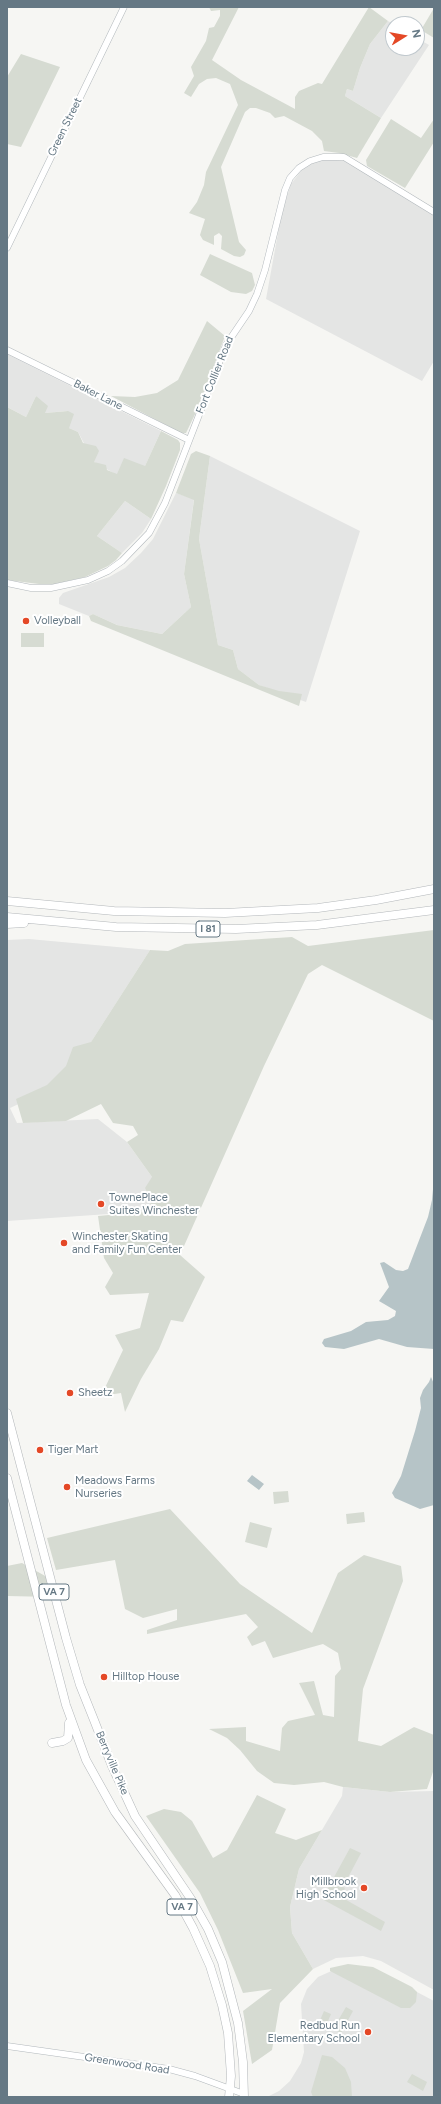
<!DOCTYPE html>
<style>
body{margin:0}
#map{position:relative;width:441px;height:2104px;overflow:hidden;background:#f6f6f3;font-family:Figtree,sans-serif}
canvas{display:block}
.frame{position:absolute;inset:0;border:8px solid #657884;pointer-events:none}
.north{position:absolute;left:385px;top:16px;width:40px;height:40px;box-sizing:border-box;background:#fff;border:1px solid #c1c9ce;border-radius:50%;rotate:79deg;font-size:11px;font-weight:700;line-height:16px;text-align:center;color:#657884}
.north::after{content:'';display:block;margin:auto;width:14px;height:18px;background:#e44826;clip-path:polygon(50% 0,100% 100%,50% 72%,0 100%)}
</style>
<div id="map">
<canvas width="441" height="2104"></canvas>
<div class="frame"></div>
<div class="north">N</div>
</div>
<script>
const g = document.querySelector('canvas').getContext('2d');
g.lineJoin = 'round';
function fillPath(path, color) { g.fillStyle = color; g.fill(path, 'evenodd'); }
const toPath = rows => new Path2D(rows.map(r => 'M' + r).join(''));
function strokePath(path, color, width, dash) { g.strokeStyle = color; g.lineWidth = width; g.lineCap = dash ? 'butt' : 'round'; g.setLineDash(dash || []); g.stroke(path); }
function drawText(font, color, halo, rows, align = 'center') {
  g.font = font + ' Figtree,sans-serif'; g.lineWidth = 4; g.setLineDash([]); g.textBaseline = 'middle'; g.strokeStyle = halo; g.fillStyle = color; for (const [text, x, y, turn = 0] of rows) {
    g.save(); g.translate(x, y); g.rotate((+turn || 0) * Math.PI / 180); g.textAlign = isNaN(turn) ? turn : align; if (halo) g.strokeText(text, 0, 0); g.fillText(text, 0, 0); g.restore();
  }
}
const built = toPath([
 [388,21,393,24,393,48,417,48,417,38,429,45,381,118,345,96,347,89,353,91,360,68,370,44],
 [327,159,346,161,434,215,434,361,422,381,266,299,282,211,291,184,301,171,315,162],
 [7,354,161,431,145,466,117,475,94,462,78,432,69,428,67,411,45,413,36,396,26,417,7,407],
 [210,456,360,531,306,702,259,685,238,669,233,650,218,645,199,539],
 [176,493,194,499,184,574,191,607,162,634,117,625,93,614,89,616,59,604,59,598,63,593,109,577,125,568,141,553,153,539],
 [125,501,151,519,142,533,122,553,97,536],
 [29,939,150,950,86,1050,55,1087,10,1108,17,1123,98,1119,127,1142,152,1177,152,1211,7,1221,7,940],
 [343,1787,390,1792,434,1791,434,1990,381,1961,363,1956,336,1958,313,1969,292,1933,290,1907,299,1869,342,1796],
 [336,1969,381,1973,434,2001,434,2097,267,2097,279,2091,290,2081,301,2063,304,2052,301,2004,307,1989,318,1977]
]);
const green = toPath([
 [209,7,239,7,212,60,241,80,295,109,295,97,299,91,318,83,322,84,369,7,388,21,370,44,360,68,353,91,347,89,345,96,381,118,357,158,339,153,324,151,322,141,312,131,284,116,275,118,270,113,256,108,250,108,245,112,221,167,239,242,246,250,244,255,240,257,234,256,221,249,222,236,219,233,214,236,214,245,203,240,200,235,205,219,189,213,197,202,204,185,206,172,238,105,230,84,216,78,207,79,199,84,191,97,184,93,194,76,191,67,206,41,209,28,214,27,220,16,220,10,211,11],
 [434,8,434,38,421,30],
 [21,54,60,67,21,147,7,144,7,77],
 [391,119,421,138,434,119,434,142,405,188,367,166,366,160],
 [210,254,252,273,255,285,252,291,246,294,231,292,200,275],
 [207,321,225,336,199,406,186,433,181,433,111,396,135,397,157,393,178,380],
 [36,396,48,406,45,413,68,411,74,414,69,428,78,432,83,443,96,446,99,451,94,462,106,465,107,470,117,474,124,458,145,466,161,431,178,440,180,443,180,450,166,486,151,519,125,501,97,536,122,553,116,560,108,566,85,577,55,584,39,584,7,580,7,407,26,417],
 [196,451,210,456,199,539,218,645,233,650,238,669,259,685,279,691,302,694,299,706,91,621,89,616,93,614,117,625,162,634,191,607,184,574,194,500,176,493,191,454],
 [21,633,44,633,44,647,21,647],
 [434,930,434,1021,322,965,308,974,264,1066,180,1255,205,1277,183,1322,171,1320,159,1349,141,1379,125,1412,121,1393,101,1396,123,1350,115,1335,140,1328,149,1293,110,1295,105,1287,113,1273,104,1258,98,1216,142,1212,152,1202,145,1188,152,1177,127,1142,138,1135,133,1126,113,1123,101,1104,66,1121,23,1123,16,1099,47,1085,66,1066,73,1047,91,1042,150,950,168,951,185,944,292,937,308,946],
 [288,1491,289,1502,274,1504,273,1492],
 [170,1509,240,1584,312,1633,338,1573,364,1555,401,1566,403,1581,363,1689,358,1741,381,1746,414,1727,434,1735,434,1769,427,1789,390,1792,343,1787,324,1782,294,1785,274,1783,257,1771,240,1750,227,1738,209,1729,246,1727,246,1741,280,1751,282,1728,288,1721,315,1715,299,1683,314,1681,323,1715,334,1717,335,1676,341,1669,338,1653,323,1644,273,1658,265,1641,252,1646,247,1637,258,1627,246,1614,147,1634,147,1630,177,1620,177,1609,143,1618,125,1609,115,1560,56,1570,47,1538],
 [364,1512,365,1522,347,1524,346,1514],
 [250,1522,272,1528,267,1548,245,1542],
 [22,1563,47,1577,52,1597,7,1596,7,1566],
 [257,1795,286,1809,275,1833,296,1840,322,1830,299,1869,290,1907,292,1933,313,1969,280,2003,272,2050,252,2064,243,2011,272,1989,243,1993,218,1930,200,1893,146,1816,164,1809,181,1812,192,1821,213,1858,227,1850],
 [350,1848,361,1853,344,1885,333,1879],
 [332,1881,345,1888,341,1897,385,1922,381,1931,322,1899],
 [348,1964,373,1967,412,1987,417,1992,416,2002,410,2008,401,2008,330,1971,330,1968],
 [346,2007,353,2011,341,2033,333,2029],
 [324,2011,331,2014,325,2028,318,2025],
 [322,2055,332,2057,345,2068,351,2082,352,2097,313,2097,311,2092],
 [412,2074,427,2082,423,2091,407,2082]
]);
const water = toPath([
 [434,1178,434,1349,407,1347,379,1339,344,1349,325,1347,322,1343,324,1339,351,1331,366,1322,388,1320,395,1316,396,1311,379,1301,389,1287,380,1263,384,1262,396,1270,403,1271,408,1269,428,1217,432,1200],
 [431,1377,434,1384,434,1505,420,1509,395,1498,392,1493,401,1476,415,1431,421,1408,420,1398,423,1390,429,1382],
 [252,1475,264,1484,259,1490,247,1481]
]);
const secondary = toPath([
 [7,248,124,7],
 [7,350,189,440],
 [7,583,31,588,51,588,88,580,108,571,122,561,149,533,165,503,226,345,249,311,257,294,265,270,285,190,290,178,299,168,310,161,323,157,344,157,434,212],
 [7,2046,169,2069,195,2076,244,2094]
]);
const highway = toPath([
 [7,901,114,911,225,913,318,908,376,900,434,889],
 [7,917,116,927,236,929,317,925,434,910],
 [7,924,24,923],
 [7,1413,66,1638,80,1685,94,1720,112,1766,135,1816,191,1899,208,1929,222,1962,238,2023,243,2062,244,2097],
 [7,1478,66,1705,86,1760,115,1812,175,1895,193,1928,210,1966,222,2005,228,2033,231,2076,229,2097],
 [52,1743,63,1741,68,1738,69,1723]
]);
const markers = [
 [26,621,4,"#e44826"],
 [101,1204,4,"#e44826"],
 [64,1243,4,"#e44826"],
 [70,1393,4,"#e44826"],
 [40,1450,4,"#e44826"],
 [67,1487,4,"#e44826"],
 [104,1677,4,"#e44826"],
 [364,1888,4,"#e44826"],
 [368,2032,4,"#e44826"]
];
const shields = [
 [208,929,24],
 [54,1592,30],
 [182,1907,30]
];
const shieldNames = [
 ["I 81",208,929],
 ["VA 7",54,1592],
 ["VA 7",182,1907]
];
const streetNames = [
 ["Green Street",65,127,-64],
 ["Fort Collier Road",215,375,-68],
 ["Baker Lane",98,395,27],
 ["Berryville Pike",112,1763,67],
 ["Greenwood Road",127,2064,9]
];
const poiNames = [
 ["Volleyball",34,621],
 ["TownePlace",109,1198],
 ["Suites Winchester",109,1211],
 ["Winchester Skating",72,1237],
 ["and Family Fun Center",72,1250],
 ["Sheetz",78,1393],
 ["Tiger Mart",48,1450],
 ["Meadows Farms",75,1481],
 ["Nurseries",75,1494],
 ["Hilltop House",112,1677],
 ["Millbrook",356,1882,"right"],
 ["High School",356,1895,"right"],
 ["Redbud Run",360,2026,"right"],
 ["Elementary School",360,2039,"right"]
];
fillPath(built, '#e4e5e4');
fillPath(green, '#d6dbd2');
fillPath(water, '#b6c4c7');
strokePath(secondary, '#b2b8bc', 7);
strokePath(highway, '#b3b7ba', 9);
strokePath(secondary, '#fff', 6);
strokePath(highway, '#fff', 8);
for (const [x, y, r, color] of markers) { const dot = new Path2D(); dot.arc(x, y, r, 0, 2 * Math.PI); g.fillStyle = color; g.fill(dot); strokePath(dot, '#fff', 1.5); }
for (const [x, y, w] of shields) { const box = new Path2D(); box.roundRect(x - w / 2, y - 8, w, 16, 3); g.fillStyle = '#fff'; g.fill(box); strokePath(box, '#657884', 1); }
drawText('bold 10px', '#657884', null, shieldNames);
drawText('11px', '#657884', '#fff', streetNames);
drawText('11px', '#657884', '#fff', poiNames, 'left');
</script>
